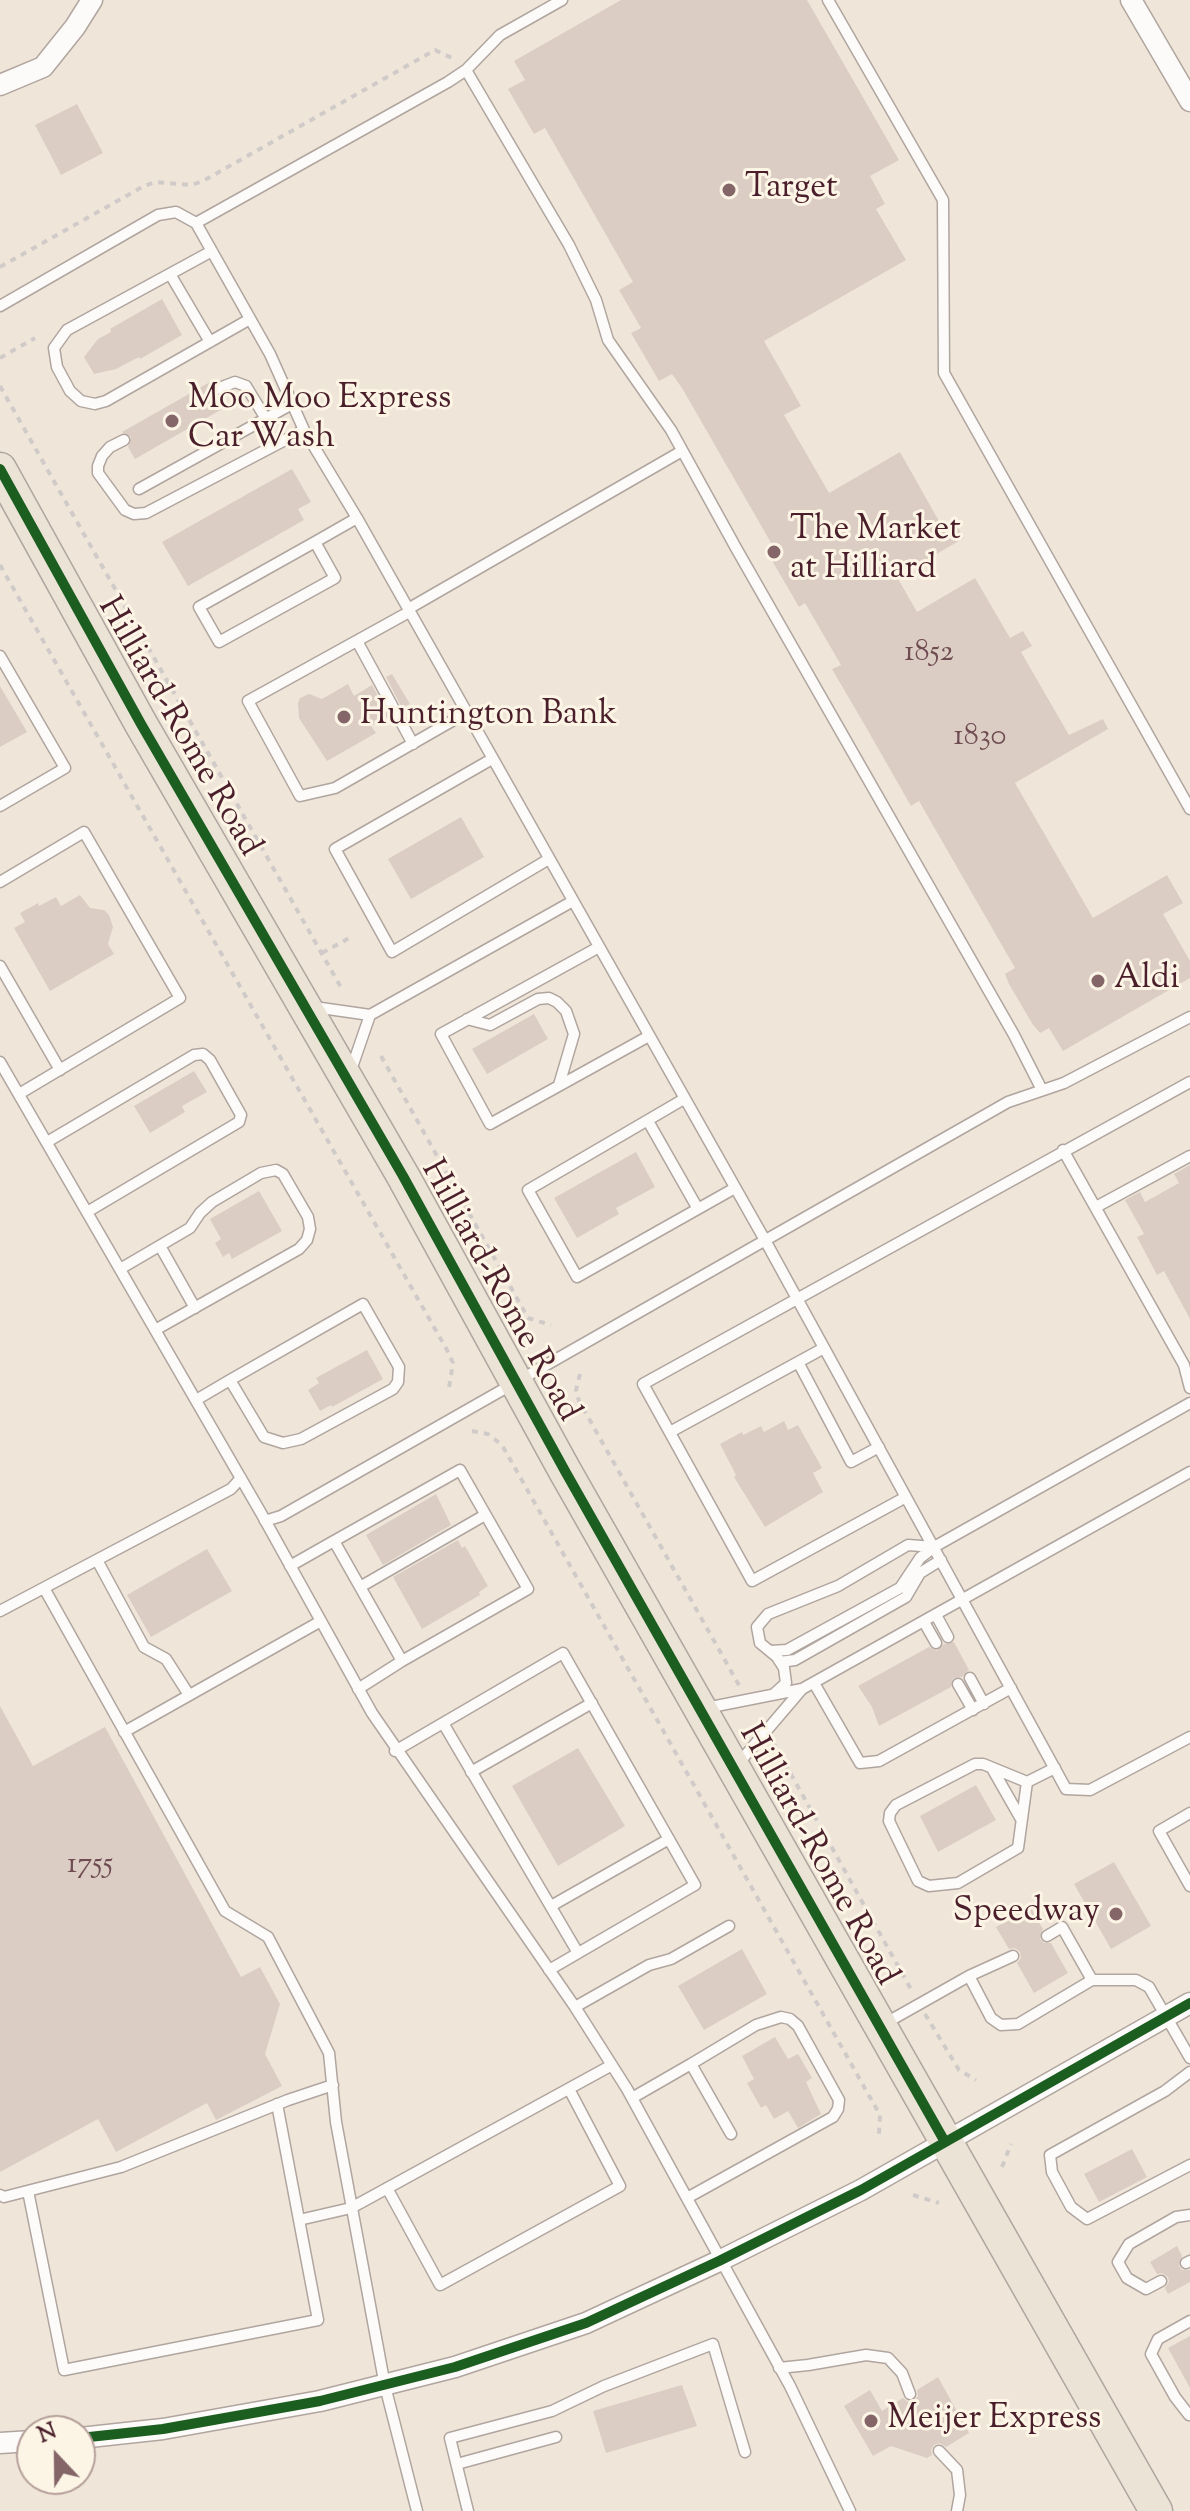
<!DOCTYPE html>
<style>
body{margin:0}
#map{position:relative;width:1190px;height:2511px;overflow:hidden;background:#efe6d9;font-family:"Sorts Mill Goudy",serif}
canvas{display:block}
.north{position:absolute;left:16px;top:2415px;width:80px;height:80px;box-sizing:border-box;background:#fcf5e5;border:2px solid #b59f9b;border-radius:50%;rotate:338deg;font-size:22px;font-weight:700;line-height:32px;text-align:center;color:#4a1f2b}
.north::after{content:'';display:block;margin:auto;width:28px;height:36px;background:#846568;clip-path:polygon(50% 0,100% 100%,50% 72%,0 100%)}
</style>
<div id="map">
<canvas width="1190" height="2511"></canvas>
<div class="north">N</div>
</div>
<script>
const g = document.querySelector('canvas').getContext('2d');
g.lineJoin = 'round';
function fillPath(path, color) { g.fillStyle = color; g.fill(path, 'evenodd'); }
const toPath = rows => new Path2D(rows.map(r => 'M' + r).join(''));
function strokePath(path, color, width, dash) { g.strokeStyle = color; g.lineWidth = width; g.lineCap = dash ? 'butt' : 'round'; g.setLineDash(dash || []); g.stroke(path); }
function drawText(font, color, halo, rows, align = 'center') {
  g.font = font + ' "Sorts Mill Goudy",serif'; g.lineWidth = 6; g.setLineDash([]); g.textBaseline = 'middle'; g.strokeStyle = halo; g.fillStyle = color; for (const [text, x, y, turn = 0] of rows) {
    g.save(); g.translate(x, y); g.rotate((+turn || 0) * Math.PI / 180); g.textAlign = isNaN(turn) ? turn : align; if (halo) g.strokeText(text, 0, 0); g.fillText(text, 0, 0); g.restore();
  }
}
const building = toPath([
 [621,0,807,0,899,160,870,176,885,204,876,209,906,260,764,341,801,406,784,415,829,493,900,452,944,530,955,523,964,538,897,577,917,612,975,578,1010,638,1023,631,1032,646,1021,652,1069,735,1103,719,1108,729,1015,783,1093,918,1167,875,1183,903,1163,914,1190,961,1190,978,1063,1051,1049,1028,1040,1033,1033,1025,1009,984,1005,974,1015,968,919,801,911,806,867,729,832,669,841,665,805,603,799,607,767,552,774,548,682,388,672,374,659,381,631,333,641,328,619,290,633,282,545,128,534,134,508,89,525,80,514,61],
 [77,104,103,153,61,175,35,125],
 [162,299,182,335,140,359,139,357,116,369,94,374,84,357,98,339,111,332,110,329],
 [210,382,207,394,212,398,218,397,224,408,135,459,128,447,131,437,122,432],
 [292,469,311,502,298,509,304,520,188,586,162,542],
 [392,674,410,704,402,708,386,677],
 [348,684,354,696,372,685,389,716,371,726,376,733,327,761,299,718,298,703,300,698,309,694,322,699],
 [0,686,27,732,0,747],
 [461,817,484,857,411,899,388,859],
 [80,895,90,908,104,910,109,915,113,927,108,944,114,954,50,991,14,928,25,922,20,913,38,903,39,906,56,897,61,906],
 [534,1014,548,1039,487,1074,472,1049],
 [194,1071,207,1092,182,1106,185,1112,150,1133,134,1106],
 [636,1152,655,1187,616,1208,619,1214,577,1238,554,1198],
 [1190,1165,1190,1319,1164,1271,1157,1275,1137,1237,1144,1234,1125,1200,1140,1192,1145,1202,1179,1183,1174,1174],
 [259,1191,282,1231,232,1259,229,1253,223,1257,215,1243,221,1239,210,1219],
 [367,1350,383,1379,332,1407,331,1405,320,1411,308,1390,319,1383,316,1378],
 [784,1421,788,1430,798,1425,822,1468,813,1473,823,1492,765,1527,734,1477,736,1475,720,1444,742,1432,743,1435,761,1426,764,1432],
 [436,1494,451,1525,383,1565,366,1535],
 [458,1540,462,1548,465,1546,488,1586,479,1592,480,1595,422,1629,393,1577],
 [207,1549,232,1591,151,1637,127,1595],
 [954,1642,969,1670,962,1677,953,1678,951,1687,879,1726,872,1707,858,1686,929,1647,937,1651,944,1644],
 [0,1706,33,1766,105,1727,241,1977,260,1967,280,2004,265,2054,282,2086,216,2120,207,2103,116,2152,98,2119,0,2172],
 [578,1748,625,1826,558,1866,512,1786],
 [976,1785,996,1820,938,1852,920,1816],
 [1114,1862,1151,1926,1111,1949,1074,1884],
 [1031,1908,1043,1929,1040,1939,1044,1943,1051,1943,1068,1973,1034,1993,1017,1963,1021,1958,1020,1952,1015,1948,1009,1949,996,1927],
 [742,1949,767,1994,704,2030,678,1986],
 [775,2037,788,2059,798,2054,812,2078,806,2082,821,2114,798,2128,788,2111,774,2119,766,2105,761,2108,747,2083,754,2079,742,2056],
 [1132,2149,1147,2177,1099,2202,1084,2174],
 [1177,2246,1182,2256,1179,2266,1182,2270,1190,2270,1190,2282,1168,2294,1165,2288,1169,2282,1168,2277,1162,2273,1157,2274,1150,2262],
 [1190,2336,1190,2388,1168,2348],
 [938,2377,969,2433,946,2447,940,2443,934,2445,931,2450,932,2455,927,2458,891,2446,873,2456,844,2406,870,2390,882,2411,903,2398,908,2402,914,2401,918,2396,917,2390],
 [682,2385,697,2426,606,2453,593,2411]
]);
const path = toPath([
 [0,267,144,186,156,182,191,185,203,181,435,50,454,59],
 [0,358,35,338],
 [0,386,343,991],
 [0,565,447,1350,453,1363,449,1388],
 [322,953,351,937],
 [381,1056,528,1318,551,1325],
 [580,1374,576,1390,579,1401,740,1687],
 [472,1431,488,1434,502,1445,880,2115,879,2134],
 [773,1742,913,1993],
 [925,2014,959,2070,976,2080],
 [1002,2167,1011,2144],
 [913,2195,939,2203]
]);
const service = toPath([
 [828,0,943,200,944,373,1190,809],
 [466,70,569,245,596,300,608,340,671,430,736,548,1014,1035,1042,1090],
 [196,223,448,82,466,70,500,35,562,0],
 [212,251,67,330,54,348,57,367,70,391,81,401,95,404,106,401,250,319],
 [170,274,210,342],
 [0,306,158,215,176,212,196,223,270,354,304,430,357,518,766,1242,1066,1789,1090,1790,1190,1737],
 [214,390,235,382,246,386,266,419],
 [124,440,110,447,102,456,98,466,98,473,125,510,134,514,146,513,304,430],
 [139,489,292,404],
 [315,542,335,578,219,642,199,607,315,542,357,518],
 [408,609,682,451],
 [409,612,248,701,300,796,335,788,466,713],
 [357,641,413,744],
 [0,656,65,768,0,806],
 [492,759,335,849,392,952,549,859],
 [0,882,84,832,180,998,19,1094],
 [599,947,441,1034,490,1124,649,1036],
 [0,966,60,1070],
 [314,1007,370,1015,573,901],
 [467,1019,490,1025,538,999,549,998,557,1002,566,1011,574,1034,559,1085],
 [0,1062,261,1513,372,1713,575,2007,627,2089,790,2386,850,2511],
 [351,1070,370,1015],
 [684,1099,528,1190,577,1277,735,1188],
 [648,1121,698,1209],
 [47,1142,194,1055,203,1054,210,1060,241,1115,239,1122,87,1212],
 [1063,1150,1184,1365,1190,1388],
 [1096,1207,1190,1156],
 [160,1246,195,1308],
 [120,1269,190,1228,200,1213,212,1202,261,1173,276,1170,283,1174,308,1217,310,1229,307,1240,299,1249,155,1330],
 [798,1362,851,1462,879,1447],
 [196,1400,230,1380,363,1304,399,1367,398,1382,393,1389,301,1439,283,1443,264,1437,230,1380],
 [670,1432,824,1348],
 [460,1470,528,1589,402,1661,334,1541,460,1470],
 [906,1497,752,1581,643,1384,1190,1082],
 [265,1521,281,1516,1008,1102,1064,1083,1190,1017],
 [97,1560,144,1647,166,1659,189,1695],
 [290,1566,334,1541],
 [360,1587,485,1515],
 [44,1588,225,1911,268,1937,329,2053,336,2122,385,2386,417,2511],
 [0,1611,231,1489,241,1478],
 [936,1615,948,1637],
 [924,1622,936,1643],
 [770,1651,787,1650,900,1588,920,1558,934,1547,1190,1403],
 [780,1662,795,1660,906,1597,920,1573,941,1560],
 [970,1678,984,1704],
 [814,1683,860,1763,879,1761,1011,1688],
 [958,1684,973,1710],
 [358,1689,402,1661],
 [774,1694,786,1683,784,1668,777,1657,760,1643,757,1627,768,1614,838,1586,908,1545,934,1547],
 [706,1708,802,1689,1190,1472],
 [443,1723,578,1953],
 [124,1732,321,1621],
 [395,1751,563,1653,695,1885,549,1970],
 [738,1764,802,1689],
 [993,1770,1021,1819],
 [471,1772,592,1703],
 [1027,1782,1018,1848,958,1883,929,1886,918,1881,889,1821,890,1813,896,1805,975,1764,983,1764,1027,1782,1055,1768],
 [1190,1813,1159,1831,1190,1886],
 [551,1906,669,1839],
 [1047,1936,1062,1927,1092,1980],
 [969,1976,991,2018,1001,2025,1018,2024,1092,1980,1136,1980,1149,1987,1190,2058],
 [575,2007,649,1965,671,1959,729,1926],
 [884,2024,969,1976,1013,1956],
 [1190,2072,1165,2091,1050,2155,1052,2172,1071,2207,1087,2219,1190,2165],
 [632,2098,691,2064,731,2134],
 [387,2188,440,2285,620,2186,569,2089],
 [28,2191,64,2370,318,2320,277,2104],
 [0,2195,4,2197,121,2167,288,2100,333,2085],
 [687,2198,833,2117,838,2109,839,2100,798,2026,790,2019,781,2017,756,2025,691,2064],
 [299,2220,351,2208,612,2065],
 [1186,2263,1190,2261],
 [1161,2281,1146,2289,1127,2278,1118,2262,1129,2244,1176,2217,1190,2215],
 [779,2368,808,2365,866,2355,888,2358,902,2373,910,2394],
 [1189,2415,1175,2397,1151,2354,1158,2339,1190,2321],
 [939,2451,957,2470,960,2495,957,2511],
 [457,2464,556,2437],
 [468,2511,450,2438,552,2411,604,2386,713,2344,745,2452]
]);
const minor = toPath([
 [1131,0,1190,101],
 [0,85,43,67,75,27,92,0],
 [80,2438,163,2429,320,2401,455,2367,586,2323,719,2261,861,2190,1190,2003],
 [0,2443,32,2441]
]);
const primary = toPath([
 [0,469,141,724,403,1176,565,1471,1156,2511]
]);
const cycleway = toPath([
 [0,469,141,724,403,1176,565,1471,945,2142],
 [80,2438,163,2429,320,2401,455,2367,586,2323,719,2261,861,2190,1190,2003]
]);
const markers = [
 [729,190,8,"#846568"],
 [172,421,8,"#846568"],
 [774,552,8,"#846568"],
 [344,717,8,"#846568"],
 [1098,981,8,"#846568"],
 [1116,1914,8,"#846568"],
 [871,2421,8,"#846568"]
];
const numberNames = [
 ["1852",929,655],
 ["1830",980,739],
 ["1755",90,1867]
];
const poiNames = [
 ["Target",745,190],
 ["Moo Moo Express",188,401],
 ["Car Wash",188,440],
 ["The Market",790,532],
 ["at Hilliard",790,571],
 ["Huntington Bank",360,717],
 ["Aldi",1114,981],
 ["Speedway",1100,1914,"right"],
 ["Meijer Express",887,2421]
];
const streetNames = [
 ["Hilliard-Rome Road",177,728,60],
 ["Hilliard-Rome Road",498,1292,61],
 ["Hilliard-Rome Road",816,1856,61]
];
fillPath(building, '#dbcdc4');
strokePath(service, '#b0a59f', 13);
strokePath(minor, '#b0a59f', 23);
strokePath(primary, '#b0a59f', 35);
strokePath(path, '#d0cbc9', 4, [6, 6]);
strokePath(service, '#fdfbf9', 10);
strokePath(minor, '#fdfbf9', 20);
strokePath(primary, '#eae3d6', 32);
strokePath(cycleway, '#1b5e20', 10);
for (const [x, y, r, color] of markers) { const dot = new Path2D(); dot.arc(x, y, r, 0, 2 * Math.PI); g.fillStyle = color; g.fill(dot); strokePath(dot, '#fcf5e5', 3); }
drawText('30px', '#6f4c52', null, numberNames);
drawText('34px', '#4a1f2b', '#fcf5e5', poiNames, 'left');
drawText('34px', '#4a1f2b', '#fcf5e5', streetNames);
</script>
